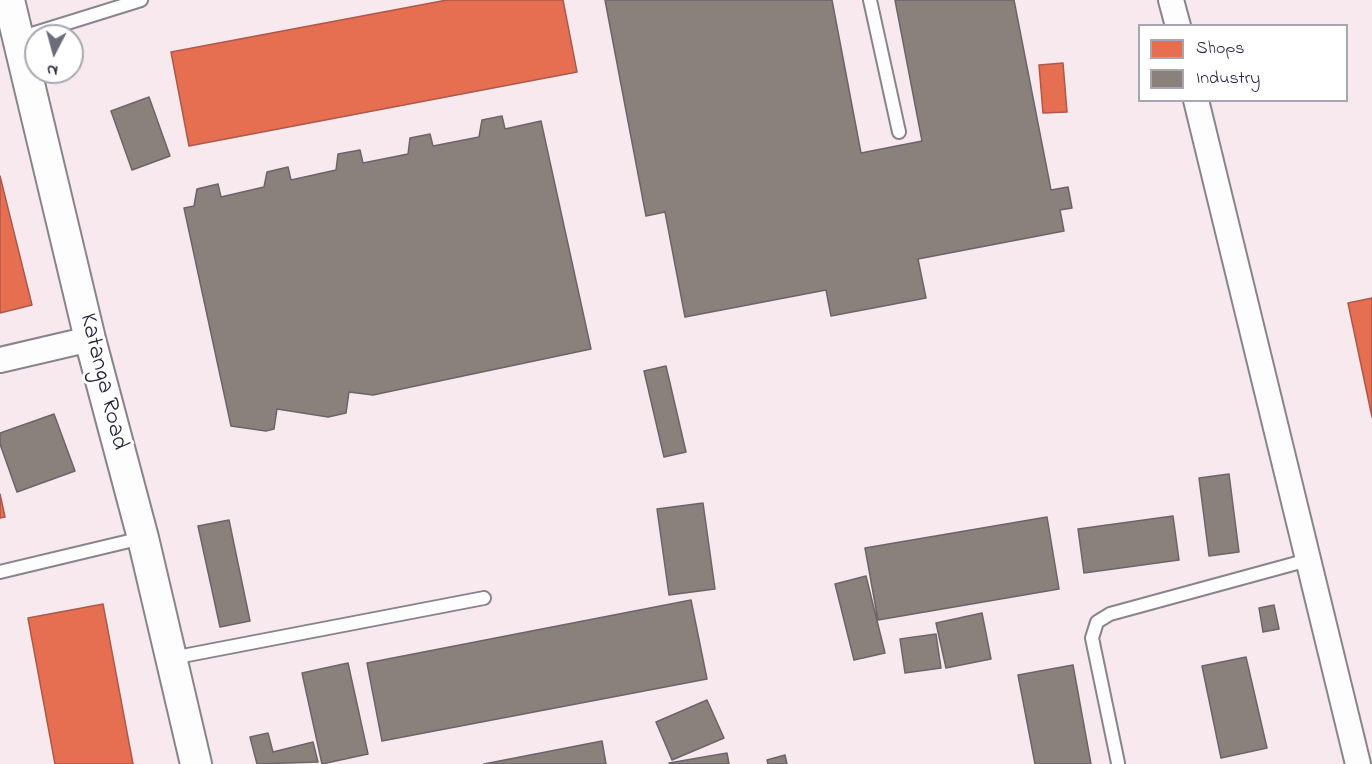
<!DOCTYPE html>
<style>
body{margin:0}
#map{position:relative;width:1372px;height:764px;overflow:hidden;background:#f9f4f6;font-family:"Indie Flower",sans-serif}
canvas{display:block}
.legend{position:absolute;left:1138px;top:24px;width:210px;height:78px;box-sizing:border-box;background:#fff;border:2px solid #a7a7b1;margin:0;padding:8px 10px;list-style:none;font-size:18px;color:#22223b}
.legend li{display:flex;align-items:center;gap:12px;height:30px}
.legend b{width:30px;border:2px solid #a7a7b1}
.north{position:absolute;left:24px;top:24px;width:60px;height:60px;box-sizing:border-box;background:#fff;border:2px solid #a7a7b1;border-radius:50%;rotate:186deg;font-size:16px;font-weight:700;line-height:24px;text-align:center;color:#22223b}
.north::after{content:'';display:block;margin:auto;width:21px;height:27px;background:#6d6c7c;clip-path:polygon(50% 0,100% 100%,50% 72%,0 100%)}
</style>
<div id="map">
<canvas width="1372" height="764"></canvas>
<ul class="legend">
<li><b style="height:16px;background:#e76f51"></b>Shops</li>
<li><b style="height:16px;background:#8a817c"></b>Industry</li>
</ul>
<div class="north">N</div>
</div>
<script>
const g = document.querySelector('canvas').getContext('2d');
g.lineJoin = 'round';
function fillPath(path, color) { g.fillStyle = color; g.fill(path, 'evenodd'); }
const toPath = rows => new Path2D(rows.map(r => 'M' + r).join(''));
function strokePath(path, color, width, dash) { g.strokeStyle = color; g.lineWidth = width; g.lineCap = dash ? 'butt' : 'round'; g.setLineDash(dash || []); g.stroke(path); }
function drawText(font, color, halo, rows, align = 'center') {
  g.font = font + ' "Indie Flower",sans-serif'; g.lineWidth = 6; g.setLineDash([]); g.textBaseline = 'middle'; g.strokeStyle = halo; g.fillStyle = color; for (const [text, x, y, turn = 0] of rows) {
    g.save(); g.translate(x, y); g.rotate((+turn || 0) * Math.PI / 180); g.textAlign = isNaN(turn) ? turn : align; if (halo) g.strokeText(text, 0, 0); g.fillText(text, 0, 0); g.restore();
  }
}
const built = toPath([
 [0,0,1372,0,1372,764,0,764],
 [1140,26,1346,26,1346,100,1140,100],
 [36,36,72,36,72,72,36,72]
]);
const shops = toPath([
 [447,0,563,0,577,72,189,146,171,52,447,0],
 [1063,63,1067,112,1043,113,1039,65,1063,63],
 [0,176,32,305,0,313,0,176],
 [1372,298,1372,417,1348,303,1372,298],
 [0,494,5,517,0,518,0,494],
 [103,604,133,764,55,764,28,618,103,604]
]);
const industry = toPath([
 [605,0,832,0,861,153,922,141,895,0,1014,0,1051,190,1068,187,1072,208,1060,210,1064,231,918,259,926,298,831,316,826,290,685,317,665,212,646,216,605,0],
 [149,97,170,156,132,170,111,111,149,97],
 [502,116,505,129,541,121,591,349,373,395,349,392,346,413,328,417,277,409,274,429,266,431,231,426,184,208,194,206,197,189,218,184,221,197,264,187,267,172,288,167,291,180,336,170,338,154,360,150,363,163,408,154,410,138,430,134,433,146,479,137,482,120,502,116],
 [666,366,686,452,664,457,644,371,666,366],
 [54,414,75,471,17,492,0,444,0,433,54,414],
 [1229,474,1239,552,1209,556,1199,478,1229,474],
 [703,503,715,589,669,595,657,509,703,503],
 [1173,516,1179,560,1084,573,1078,529,1173,516],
 [1047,517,1059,589,878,620,865,548,1047,517],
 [229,520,250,621,220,627,198,526,229,520],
 [866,576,885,653,854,660,835,584,866,576],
 [691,600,707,679,382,741,367,663,691,600],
 [1274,605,1279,629,1263,632,1259,608,1274,605],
 [982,613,991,659,946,668,936,623,982,613],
 [936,634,941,668,905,673,900,639,936,634],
 [1246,657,1267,748,1221,758,1202,666,1246,657],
 [348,663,368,754,322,764,302,673,348,663],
 [1073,665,1091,764,1035,764,1018,675,1073,665],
 [707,700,724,738,672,760,656,722,707,700],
 [268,733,273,752,313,742,318,762,257,764,250,737,268,733],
 [602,741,606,764,484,764,602,741],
 [727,753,729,764,670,764,669,763,727,753],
 [785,755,787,764,768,764,767,760,785,755]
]);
const service = toPath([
 [870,0,899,132],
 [19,38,141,0],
 [0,572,142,538],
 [172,658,484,598],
 [1118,763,1092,638,1097,622,1110,614,1308,560]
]);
const minor = toPath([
 [1171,0,1178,26],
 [1196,100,1358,764],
 [0,360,90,339]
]);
const tertiary = toPath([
 [9,0,90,339,143,538,196,764]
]);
const streetNames = [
 ["Katanga Road",102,382,76]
];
fillPath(built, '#f8e9ef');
fillPath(shops, '#e76f51');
strokePath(shops, '#ac584a', 1.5);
fillPath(industry, '#8a817c');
strokePath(industry, '#6b6468', 1.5);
strokePath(service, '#87858b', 16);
strokePath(minor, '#87858b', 28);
strokePath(tertiary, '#87858b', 34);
strokePath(service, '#fefdfe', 12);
strokePath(minor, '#fefdfe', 24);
strokePath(tertiary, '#fefdfe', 30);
drawText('24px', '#22223b', '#fff', streetNames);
</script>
